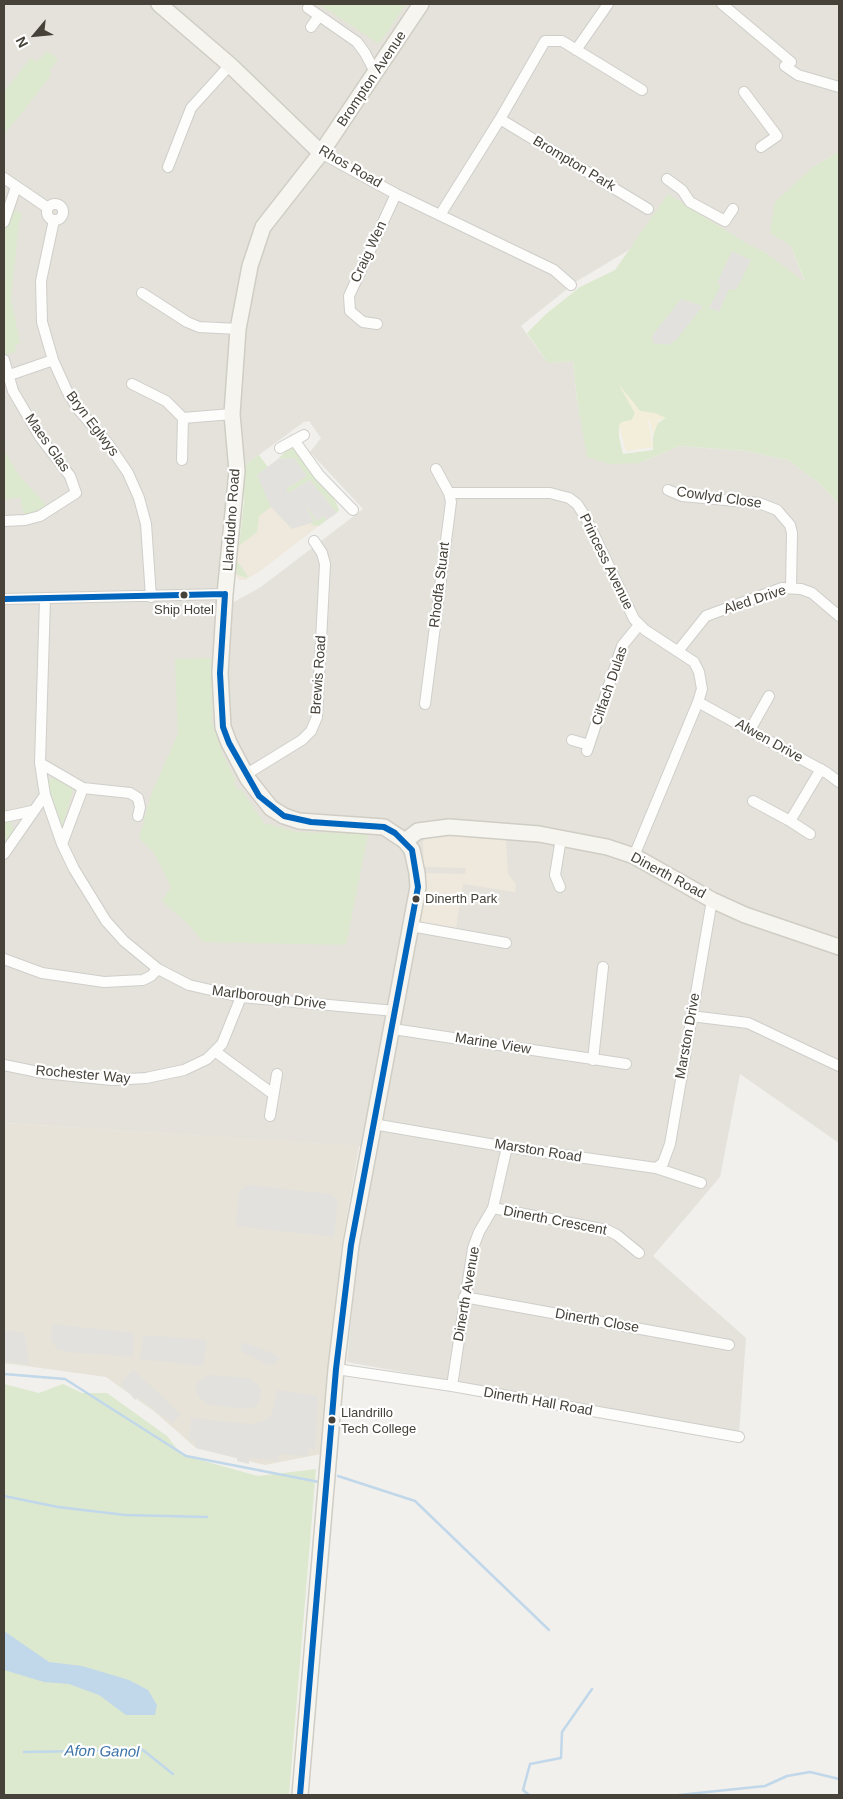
<!DOCTYPE html>
<style>
body{margin:0}
#map{position:relative;width:843px;height:1799px;overflow:hidden;background:#f1f0ec;font-family:Arial,sans-serif}
canvas{display:block}
.frame{position:absolute;inset:0;border:5px solid #464239;pointer-events:none}
.north{position:absolute;left:10px;top:10px;width:50px;height:50px;-webkit-text-stroke:4px #fff;paint-order:stroke;rotate:242deg;font-size:14px;font-weight:700;line-height:20px;text-align:center;color:#464239}
.north::after{content:'';display:block;margin:auto;width:18px;height:22px;background:#464239;clip-path:polygon(50% 0,100% 100%,50% 72%,0 100%)}
</style>
<div id="map">
<canvas width="843" height="1799"></canvas>
<div class="frame"></div>
<div class="north">N</div>
</div>
<script>
const g = document.querySelector('canvas').getContext('2d');
g.lineJoin = 'round';
function fillPath(path, color) { g.fillStyle = color; g.fill(path, 'evenodd'); }
const toPath = rows => new Path2D(rows.map(r => 'M' + r).join(''));
function strokePath(path, color, width, dash) { g.strokeStyle = color; g.lineWidth = width; g.lineCap = dash ? 'butt' : 'round'; g.setLineDash(dash || []); g.stroke(path); }
function drawText(font, color, halo, rows, align = 'center') {
  g.font = font + ' Arial,sans-serif'; g.lineWidth = 4.5; g.setLineDash([]); g.textBaseline = 'middle'; g.strokeStyle = halo; g.fillStyle = color; for (const [text, x, y, turn = 0] of rows) {
    g.save(); g.translate(x, y); g.rotate((+turn || 0) * Math.PI / 180); g.textAlign = isNaN(turn) ? turn : align; if (halo) g.strokeText(text, 0, 0); g.fillText(text, 0, 0); g.restore();
  }
}
const residential = toPath([
 [4,4,839,4,839,152,813,167,791,246,805,283,763,251,749,245,648,225,629,250,577,281,521,326,548,363,573,361,577,401,588,457,639,463,680,446,746,451,788,460,819,483,839,504,839,1143,740,1074,720,1177,653,1256,746,1338,739,1433,347,1362,368,1147,4,1123],
 [309,421,321,438,310,452,363,509,261,587,234,602,227,583,237,471,304,422]
]);
const commercial = toPath([
 [298,457,338,511,259,572,245,580,239,580,234,572,243,524,244,501,257,475,278,459],
 [447,836,506,838,508,874,516,884,515,892,463,884,456,928,421,922,418,917,425,873,465,874,466,868,424,867,423,841,430,837]
]);
const education = toPath([
 [4,1123,359,1146,341,1250,321,1454,265,1465,196,1448,155,1412,106,1377,4,1363]
]);
const green = toPath([
 [319,4,406,4,379,44],
 [47,51,58,59,49,71,52,74,4,135,4,92,31,58,37,62],
 [839,152,839,504,819,483,788,460,746,451,680,446,639,463,610,464,587,457,577,400,573,361,548,363,527,333,546,314,580,287,615,270,668,194,749,245,763,251,805,282,791,246,770,233,775,202,813,167],
 [620,386,640,411,665,418,657,424,653,436,653,450,623,454,619,437,619,426,622,422,632,420,635,413],
 [4,204,22,214,19,223,11,298,20,344,15,345,16,352,4,355],
 [294,447,336,502,339,510,337,513,310,480,288,493,285,490,307,476,294,458,278,459,288,449],
 [4,451,21,478,51,510,25,520,20,497,4,500],
 [259,455,268,467,267,494,271,507,259,516,257,532,239,546,244,501,241,468],
 [304,503,317,520,324,516,327,520,319,526,310,525,314,522],
 [238,562,247,575,247,578,235,574,235,563],
 [211,658,212,723,223,755,236,781,234,783,238,790,241,789,264,823,297,832,368,834,346,945,203,942,188,924,162,901,171,887,154,853,139,838,152,792,178,734,175,659],
 [54,778,71,786,73,791,61,830,47,781],
 [4,820,10,822,14,829,4,844],
 [4,1384,39,1393,63,1384,82,1393,107,1393,167,1436,182,1455,211,1463,258,1476,316,1469,289,1795,4,1795]
]);
const sand = toPath([
 [619,385,640,411,655,413,666,418,659,420,653,436,650,421,648,421,653,447,626,451,619,426,622,422,632,420,635,413]
]);
const parking = toPath([
 [732,251,751,260,736,290,729,289,719,312,709,308,721,285,717,283],
 [681,299,703,306,676,340,668,345,653,343,652,336],
 [294,458,307,476,286,489,288,493,310,480,337,513,327,520,324,516,317,521,304,503,314,522,292,529,271,507,257,475,278,459],
 [248,1185,332,1194,338,1201,334,1237,236,1226,239,1190],
 [53,1324,134,1333,133,1357,66,1352,56,1348,51,1339],
 [4,1330,25,1333,29,1365,4,1361],
 [143,1335,207,1340,203,1366,140,1359],
 [243,1342,270,1352,280,1358,274,1364,269,1365,240,1351],
 [133,1370,181,1414,172,1423,138,1397,135,1400,120,1383],
 [207,1375,249,1378,258,1385,261,1391,259,1403,255,1407,243,1409,206,1404,197,1394,196,1388,198,1382],
 [277,1390,318,1396,315,1450,309,1448,307,1456,279,1454,278,1461,249,1457,249,1464,237,1461,237,1458,196,1448,195,1441,189,1440,191,1418,253,1424,265,1420,271,1416]
]);
const water = toPath([
 [4,1631,49,1662,82,1666,129,1680,148,1690,157,1705,155,1715,126,1715,99,1695,69,1684,44,1682,4,1670]
]);
const stream = toPath([
 [4,1374,65,1379,186,1456,319,1482],
 [338,1476,415,1501,549,1630],
 [4,1496,58,1507,125,1515,207,1517],
 [24,1752,143,1750,173,1774],
 [529,1795,523,1790,530,1764,561,1758,562,1732,592,1689],
 [679,1795,765,1786,787,1776,810,1772,839,1779]
]);
const street = toPath([
 [722,4,791,62],
 [308,8,357,42,365,53,376,74],
 [311,27,319,16],
 [576,50,608,4],
 [785,66,798,75,839,87],
 [744,92,777,136,761,147],
 [500,119,648,209],
 [321,153,396,194,554,270,571,285],
 [168,167,191,108,230,65],
 [4,178,48,208],
 [667,179,682,190,690,202,725,221,733,209],
 '47 212a8 8 0 1 1 16 0a8 8 0 1 1-16 0Z',
 [440,215,500,119,545,41,562,41,642,90],
 [54,220,41,281,42,322,53,360,67,391,78,409,109,445,128,473,139,498,146,524,151,597],
 [4,222,16,187],
 [142,293,187,322,199,327,238,329],
 [377,324,363,322,350,311,349,296,396,194],
 [4,360,13,391,40,437,70,476,76,493,40,516,25,520,4,521],
 [4,377,53,360],
 [132,384,166,401,183,418,232,414],
 [294,440,319,475,353,510],
 [280,448,304,435],
 [182,460,183,418],
 [668,490,682,496,759,503,777,510,790,525,792,533,791,588],
 [449,493,550,493,569,498,577,504,586,518,634,619,645,630,694,662,699,672,702,689,698,702,634,856],
 [4,599,225,594],
 [45,599,40,763,45,795,62,844,74,869,106,921,124,941,158,969,189,985,241,997,395,1011],
 [678,651,706,616,782,588,801,589,812,593,839,616],
 [698,702,827,773,839,782],
 [425,704,451,502,449,493,436,469],
 [750,730,769,696],
 [572,740,589,745],
 [587,751,622,646,639,625],
 [40,763,83,788,130,793,138,798,140,807,138,816],
 [245,775,302,740,311,731,317,717,325,564,322,553,314,541],
 [753,801,790,821,821,769],
 [4,817,32,811],
 [790,821,810,834],
 [62,844,83,788],
 [4,854,45,795],
 [560,887,555,875,561,838],
 [411,926,506,943],
 [4,959,42,973,104,982,143,980,151,976,158,969],
 [691,1016,748,1023,839,1066],
 [393,1029,626,1064],
 [216,1052,273,1094],
 [593,1060,603,967],
 [4,1065,43,1073,112,1080,146,1078,184,1070,207,1059,222,1044,241,997],
 [270,1116,277,1074],
 [373,1124,507,1147,656,1168,701,1183],
 [656,1168,663,1163,670,1144,712,900],
 [493,1208,607,1230,617,1235,639,1253],
 [464,1297,729,1345],
 [336,1369,452,1386,739,1437],
 [452,1386,473,1248,479,1232,493,1208,507,1147]
]);
const secondary = toPath([
 [159,4,230,65,321,153],
 [405,841,418,831,449,827,539,834,607,847,634,856,712,900,745,915,839,947],
 [300,1795,336,1369,351,1245,418,887,417,873,412,850,405,841,384,827,299,821,284,816,271,808,248,779,229,743,223,727,220,673,225,594,237,471,232,414,238,329,250,266,263,227,321,153,421,4]
]);
const bus1 = toPath([
 [225,594,220,673,223,727,229,743,259,796,284,816,311,822,384,827,395,833,412,850,418,887,351,1245,336,1369,300,1795],
 [4,599,225,594]
]);
const markers = [
 [184,595,4.5,"#464239"],
 [416,899,4.5,"#464239"],
 [332,1420,4.5,"#464239"]
];
const busNames = [
 ["Ship Hotel",184,610,"center"],
 ["Dinerth Park",425,899],
 ["Llandrillo",341,1413],
 ["Tech College",341,1429]
];
const streetNames = [
 ["Brompton Avenue",372,79,-56],
 ["Brompton Park",574,164,31],
 ["Rhos Road",350,167,30],
 ["Craig Wen",369,252,-65],
 ["Bryn Eglwys",92,424,53],
 ["Maes Glas",47,443,55],
 ["Cowlyd Close",719,498,8],
 ["Llandudno Road",232,520,-86],
 ["Princess Avenue",606,562,64],
 ["Rhodfa Stuart",440,585,-83],
 ["Aled Drive",755,600,-18],
 ["Brewis Road",319,675,-86],
 ["Cilfach Dulas",610,686,-71],
 ["Alwen Drive",769,741,29],
 ["Dinerth Road",668,876,28],
 ["Marlborough Drive",269,998,7],
 ["Marston Drive",688,1036,-80],
 ["Marine View",493,1044,9],
 ["Rochester Way",83,1075,5],
 ["Marston Road",538,1151,9],
 ["Dinerth Crescent",555,1221,11],
 ["Dinerth Avenue",467,1294,-80],
 ["Dinerth Close",597,1321,10],
 ["Dinerth Hall Road",538,1402,10]
];
const waterNames = [
 ["Afon Ganol",102,1752,1]
];
fillPath(residential, '#e4e2da');
fillPath(commercial, '#efe9dd');
fillPath(education, '#e7e3d8');
fillPath(green, '#dde9cf');
fillPath(sand, '#f2eed9');
fillPath(parking, '#e2e1dd');
fillPath(water, '#c1d7ea');
strokePath(stream, '#c1d7ea', 2.5);
strokePath(street, '#cfceca', 12);
strokePath(secondary, '#cfcdc4', 18);
strokePath(street, '#fdfdfc', 10);
strokePath(secondary, '#f6f5f0', 15);
strokePath(bus1, '#0065bd', 6);
for (const [x, y, r, color] of markers) { const dot = new Path2D(); dot.arc(x, y, r, 0, 2 * Math.PI); g.fillStyle = color; g.fill(dot); strokePath(dot, '#fff', 2); }
drawText('13px', '#464239', '#fff', busNames, 'left');
drawText('14px', '#464239', '#fff', streetNames);
drawText('italic 15px', '#3d73a7', '#fff', waterNames);
</script>
